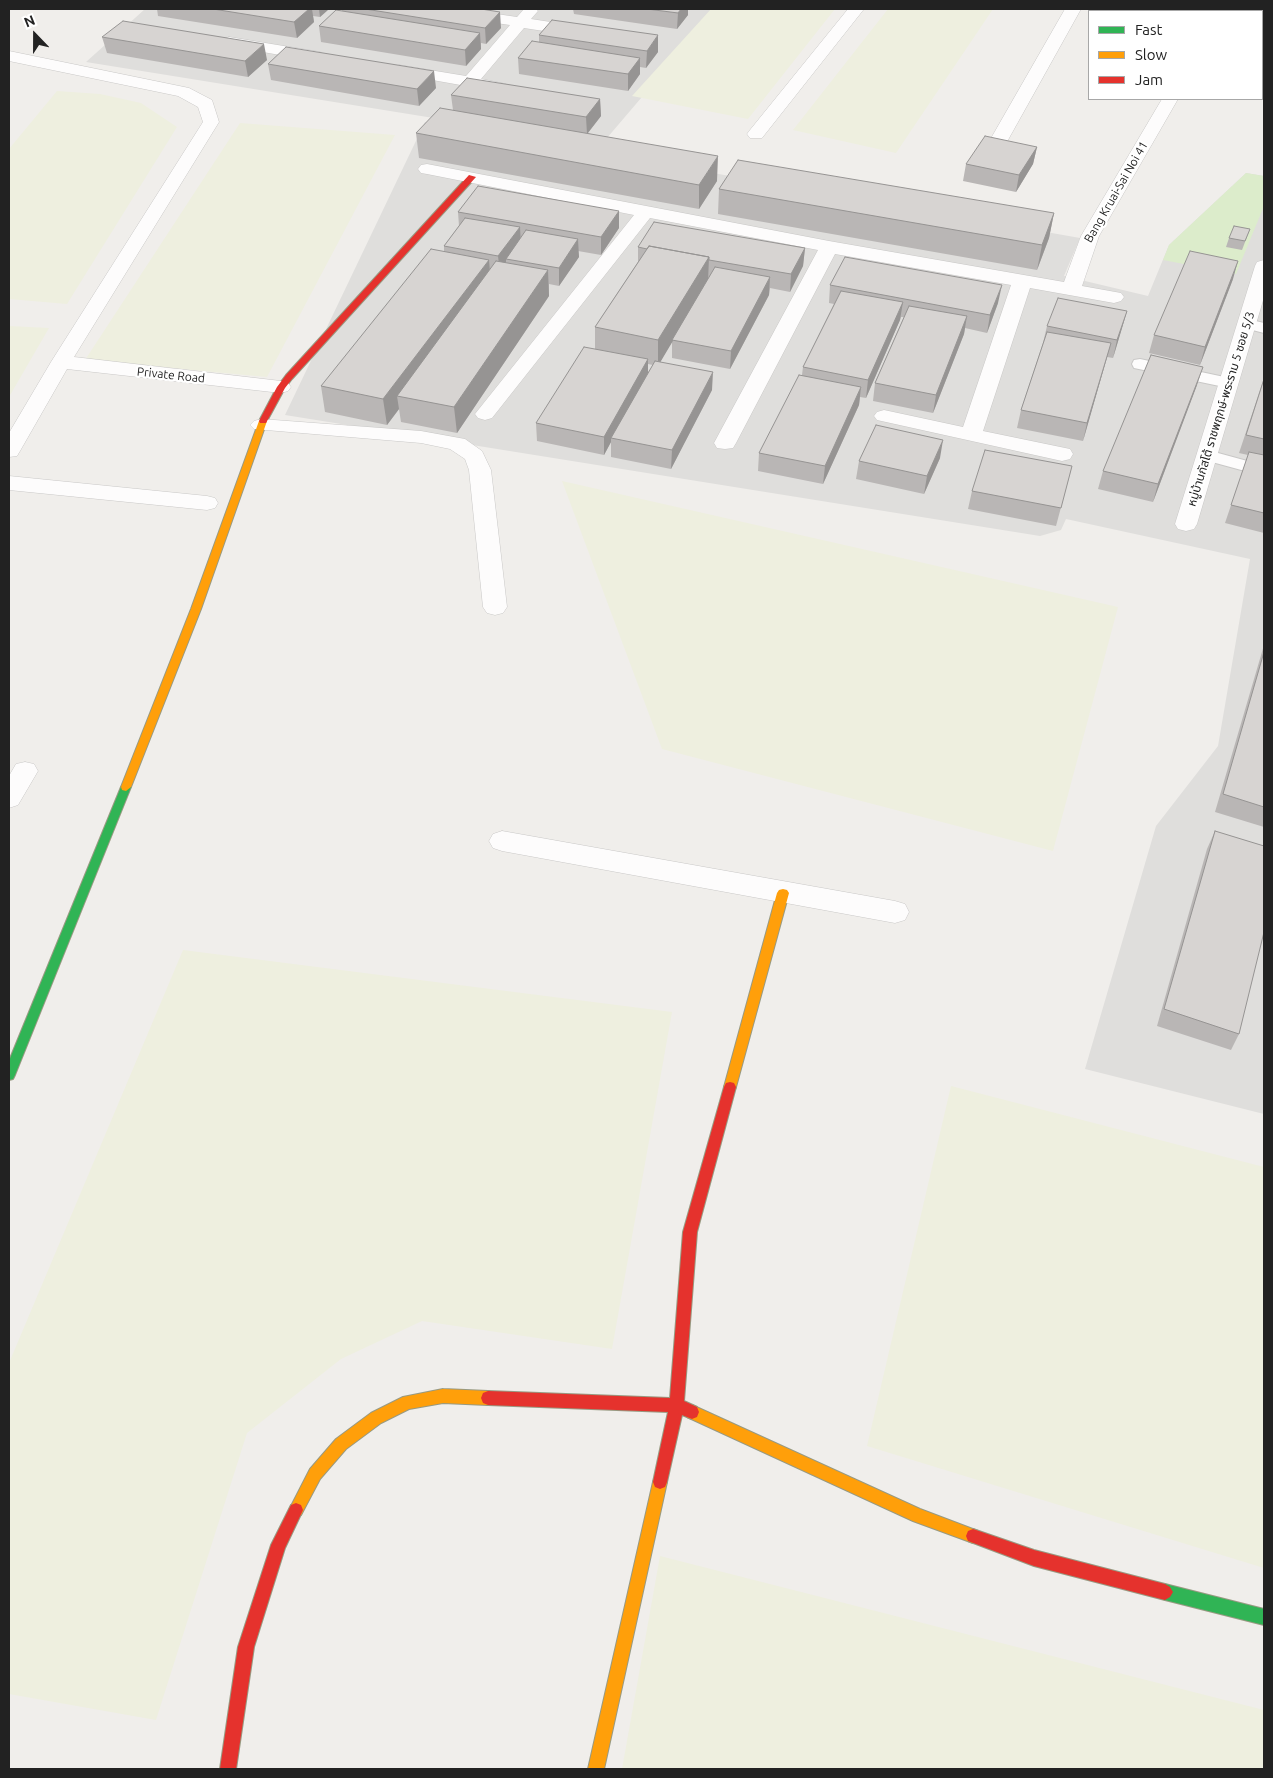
<!DOCTYPE html>
<meta charset="utf-8">
<style>
body{margin:0}
#map{position:relative;width:1273px;height:1778px;overflow:hidden;background:#f0eeeb;font-family:Ubuntu,sans-serif}
canvas{display:block}
.frame{position:absolute;inset:0;border:10px solid #222;pointer-events:none}
.legend{position:absolute;left:1088px;top:10px;width:175px;height:90px;box-sizing:border-box;background:#fff;border:1px solid #a7a7a7;margin:0;padding:6px 9px;list-style:none;font-size:15px;color:#222}
.legend li{display:flex;align-items:center;gap:10px;height:25px}
.legend b{width:25px;border:1px solid #a7a7a7}
.north{position:absolute;left:10px;top:10px;width:50px;height:50px;-webkit-text-stroke:4px #fff;paint-order:stroke;rotate:338deg;font-size:14px;font-weight:700;line-height:20px;text-align:center;color:#222}
.north::after{content:'';display:block;margin:auto;width:18px;height:22px;background:#222;clip-path:polygon(50% 0,100% 100%,50% 72%,0 100%)}
</style>
<div id="map">
<canvas width="1273" height="1778"></canvas>
<div class="frame"></div>
<ul class="legend">
<li><b style="height:6px;background:#30b455"></b>Fast</li>
<li><b style="height:6px;background:#ff9f0a"></b>Slow</li>
<li><b style="height:6px;background:#e5322d"></b>Jam</li>
</ul>
<div class="north">N</div>
</div>
<script>
const g = document.querySelector('canvas').getContext('2d');
g.lineJoin = 'round';
function fillPath(path, color) { g.fillStyle = color; g.fill(path, 'evenodd'); }
const toPath = rows => new Path2D(rows.map(r => 'M' + r).join(''));
function strokePath(path, color, width, dash) { g.strokeStyle = color; g.lineWidth = width; g.lineCap = dash ? 'butt' : 'round'; g.setLineDash(dash || []); g.stroke(path); }
function drawText(font, color, halo, rows, align = 'center') {
  g.font = font + ' Ubuntu,"Noto Sans Thai",sans-serif'; g.lineWidth = 4.5; g.setLineDash([]); g.textBaseline = 'middle'; g.strokeStyle = halo; g.fillStyle = color; for (const [text, x, y, turn = 0] of rows) {
    g.save(); g.translate(x, y); g.rotate((+turn || 0) * Math.PI / 180); g.textAlign = isNaN(turn) ? turn : align; if (halo) g.strokeText(text, 0, 0); g.fillText(text, 0, 0); g.restore();
  }
}
const residential = toPath([
 [145,9,717,9,601,145,86,62],
 [425,122,1080,238,1064,276,1148,296,1169,245,1246,173,1264,176,1264,1114,1085,1069,1156,826,1218,746,1250,559,1066,519,1061,530,1040,536,285,415]
]);
const farmland = toPath([
 [711,9,835,9,748,119,632,96],
 [888,9,993,9,896,153,793,130],
 [57,91,100,94,141,103,177,127,67,304,9,299,9,149],
 [240,123,395,135,267,377,85,360],
 [9,326,49,328,9,397],
 [562,481,1118,607,1053,851,662,749],
 [183,950,672,1012,612,1349,422,1321,341,1359,247,1433,156,1720,9,1694,9,1363],
 [951,1086,1264,1167,1264,1568,867,1446],
 [660,1556,1264,1710,1264,1769,622,1769]
]);
const grass = toPath([
 [1246,173,1264,176,1264,206,1236,274,1163,260,1169,245]
]);
const lane = toPath([
 [1262,73,1264,74,1264,82,1262,81,1262,73],
 [1247,319,1264,323,1264,333,1241,327,1239,324,1247,319],
 [1140,359,1229,378,1235,379,1237,383,1235,387,1229,388,1134,368,1132,364,1134,360,1140,359],
 [1207,450,1251,462,1254,466,1251,470,1245,471,1201,459,1198,455,1201,451,1207,450]
]);
const street = toPath([
 [425,9,462,9,517,17,524,9,536,9,538,11,531,19,583,27,591,32,583,37,524,28,481,79,506,84,508,87,506,90,500,92,393,73,391,70,399,65,466,76,510,25,433,14,425,9],
 [848,9,864,9,762,138,750,138,747,134,750,130,848,9],
 [1065,9,1081,9,1008,140,1005,144,999,145,993,144,990,140,1065,9],
 [1220,9,1236,9,1235,11,1219,11,1220,9],
 [229,37,320,52,328,57,320,62,223,45,221,42,223,39,229,37],
 [9,51,189,88,212,100,219,122,74,357,281,381,288,383,291,387,288,391,281,393,67,369,20,451,17,456,9,457,9,433,51,362,203,122,198,107,178,96,9,61,9,51],
 [1162,99,1178,99,1099,236,1082,286,1121,293,1124,297,1121,301,1114,303,1030,288,983,431,1070,449,1073,454,1070,459,1062,461,877,420,874,416,877,412,884,410,963,427,1011,285,835,254,736,443,733,448,725,449,717,448,714,443,818,250,650,218,492,418,485,420,478,418,475,414,634,215,427,174,421,173,418,169,421,165,427,164,829,241,1064,282,1081,236,1162,99],
 [1264,260,1264,297,1197,524,1194,529,1186,531,1178,529,1175,524,1255,266,1257,262,1264,260],
 [261,419,421,431,465,439,482,451,491,470,507,607,503,613,495,615,487,613,483,607,469,470,465,459,450,449,421,443,254,429,250,425,254,421,261,419],
 [9,476,207,496,215,498,218,503,215,508,207,510,9,490,9,476],
 [25,762,34,764,38,771,18,805,9,808,9,776,16,764,25,762],
 [502,831,895,901,905,904,909,912,905,920,895,923,502,851,493,848,489,841,493,834,502,831]
]);
const fast = toPath([
 [126,783,131,787,15,1075,13,1079,9,1080,9,1061,121,787,126,783],
 [1165,1584,1264,1609,1264,1625,1165,1600,1160,1597,1157,1592,1160,1587,1165,1584]
]);
const slow = toPath([
 [263,418,267,421,201,609,131,787,126,791,122,790,121,787,191,609,259,421,263,418],
 [783,889,787,890,789,893,736,1087,734,1091,730,1092,726,1091,724,1087,777,893,779,890,783,889],
 [443,1389,488,1391,493,1393,495,1398,493,1403,488,1405,443,1403,409,1409,381,1423,346,1449,320,1479,301,1515,296,1517,291,1515,289,1510,310,1469,336,1439,371,1413,403,1397,443,1389],
 [692,1405,920,1509,978,1531,980,1536,978,1541,973,1543,913,1521,687,1417,685,1412,687,1407,692,1405],
 [660,1475,665,1477,667,1482,604,1769,588,1769,653,1482,655,1477,660,1475]
]);
const jam = toPath([
 [469,175,476,177,292,379,285,388,266,423,260,423,259,421,277,387,286,375,469,175],
 [730,1082,734,1083,736,1087,697,1232,684,1401,697,1407,699,1412,697,1417,692,1419,682,1415,667,1482,665,1487,660,1489,655,1487,653,1482,668,1412,488,1405,483,1403,481,1398,483,1393,488,1391,670,1398,683,1232,724,1087,726,1083,730,1082],
 [296,1503,301,1505,303,1510,285,1548,254,1647,236,1769,220,1769,238,1647,271,1545,291,1505,296,1503],
 [973,1529,1034,1550,1165,1584,1170,1587,1173,1592,1170,1597,1165,1600,1034,1566,968,1541,966,1536,968,1531,973,1529]
]);
const wall = toPath([
 [157,9,329,9,320,17,313,16,314,22,297,38,158,16],
 [342,9,481,9,501,28,486,44,481,43,481,49,466,66,321,42,319,26,342,11],
 [573,9,688,9,688,15,677,29,574,14],
 [539,35,658,52,646,68,640,67,640,74,628,91,519,74,518,58,539,42],
 [102,37,267,60,248,77,107,53],
 [268,64,436,88,419,106,271,80],
 [451,95,600,99,601,116,588,133,717,181,699,209,419,158,416,133,453,110],
 [1037,147,1033,164,1016,192,963,181,966,164],
 [719,189,1054,213,1049,238,1037,270,718,214],
 [619,211,619,228,601,255,578,251,579,257,559,286,549,284,549,296,457,433,401,422,399,409,387,425,325,412,321,386,444,252,444,246,459,226,458,212],
 [1250,229,1242,250,1226,247,1229,238],
 [638,247,805,248,803,266,790,292,770,288,769,295,730,369,672,358,672,341,660,362,712,390,671,469,611,457,611,442,604,455,537,441,536,423,595,349,595,327,638,262],
 [648,364,653,365,648,372],
 [1233,279,1200,365,1149,353,1154,335],
 [830,285,998,303,987,333,965,328,964,334,933,413,873,401,875,383,904,317,901,317,900,320,866,398,860,397,859,405,823,484,758,471,759,453,802,375,803,367,834,304,829,303],
 [1127,311,1122,328,1113,358,1107,357,1083,441,1017,428,1021,410,1043,343,1047,326],
 [1264,378,1264,533,1225,523,1248,455,1239,453],
 [1197,385,1153,502,1098,489,1103,471],
 [940,458,924,494,856,479,859,461],
 [1072,466,1056,526,968,509,972,491],
 [1264,645,1264,827,1215,812],
 [1215,831,1239,1034,1231,1050,1157,1026,1207,849]
]);
const shadedWall = toPath([
 [309,9,312,9,314,22,297,38,294,22],
 [319,9,329,9,320,17],
 [681,9,688,9,688,15,677,29,678,13],
 [500,12,501,28,486,44,485,28],
 [480,33,481,49,466,66,465,50],
 [658,35,658,52,646,68,647,51],
 [264,44,267,60,248,77,245,61],
 [640,58,640,74,628,91,628,74],
 [434,71,436,88,419,106,417,89],
 [600,99,601,116,587,134,586,117],
 [1037,147,1033,164,1016,192,1019,175],
 [718,156,717,181,699,209,699,185],
 [619,211,619,228,601,255,601,237],
 [1054,213,1049,238,1037,270,1042,245],
 [520,227,521,245,506,259,506,265,500,273,498,256],
 [578,239,579,257,559,286,559,268],
 [805,248,803,266,790,292,791,274],
 [709,257,708,282,658,366,658,340],
 [489,260,491,285,397,396,399,409,387,425,383,399],
 [1238,261,1233,279,1200,365,1205,347],
 [548,270,549,296,457,433,454,407],
 [770,277,769,295,730,369,731,351],
 [1002,285,998,303,987,333,990,315],
 [903,302,900,320,866,398,868,380],
 [1127,311,1122,328,1113,358,1117,340],
 [967,316,964,334,933,413,936,395],
 [1111,343,1106,361,1083,441,1087,423],
 [648,359,648,377,611,438,611,442,604,455,604,437],
 [1203,367,1197,385,1153,502,1158,484],
 [713,372,712,390,671,469,672,450],
 [861,387,859,405,823,484,825,466],
 [943,440,940,458,924,494,927,476]
]);
const building = toPath([
 [213,9,309,9,294,22,213,9],
 [365,9,481,9,500,12,485,28,365,9],
 [647,9,681,9,678,13,647,9],
 [336,10,480,33,465,50,319,26,336,10],
 [552,20,658,35,647,51,539,35,552,20],
 [123,21,264,44,245,61,102,37,123,21],
 [532,41,640,58,628,74,518,58,532,41],
 [286,47,434,71,417,89,268,64,286,47],
 [467,78,600,99,586,117,451,95,467,78],
 [440,108,718,156,699,185,416,133,440,108],
 [985,136,1037,147,1019,175,966,164,985,136],
 [738,160,1054,213,1042,245,719,189,738,160],
 [478,186,619,211,601,237,458,212,478,186],
 [465,218,520,227,498,256,444,246,465,218],
 [654,222,805,248,791,274,709,260,709,257,649,246,647,249,638,247,654,222],
 [1234,226,1250,229,1245,241,1229,238,1234,226],
 [526,230,578,239,559,268,506,259,526,230],
 [649,246,709,257,658,340,595,327,649,246],
 [431,249,489,260,383,399,321,386,431,249],
 [1190,251,1238,261,1205,347,1154,335,1190,251],
 [845,257,1002,285,990,315,830,285,845,257],
 [496,261,548,270,454,407,397,396,496,261],
 [715,267,770,277,731,351,672,340,715,267],
 [841,291,903,302,868,380,803,367,841,291],
 [1058,298,1127,311,1117,340,1047,326,1058,298],
 [909,306,967,316,936,395,875,383,909,306],
 [1047,332,1111,343,1087,423,1021,410,1047,332],
 [584,347,648,359,604,437,536,423,584,347],
 [1151,355,1203,367,1158,484,1103,471,1151,355],
 [655,361,713,372,672,450,611,438,655,361],
 [799,375,861,387,825,466,759,453,799,375],
 [1264,379,1264,439,1246,435,1264,379],
 [876,425,943,440,927,476,859,461,876,425],
 [985,450,1072,466,1061,508,972,491,985,450],
 [1249,452,1264,455,1264,513,1231,505,1249,452],
 [1264,652,1264,807,1223,794,1264,652],
 [1215,831,1264,846,1264,932,1239,1034,1164,1009,1215,831]
]);
const farStreetnames = [
 ["Bang Kruai-Sai Noi 41",1116,192,-60],
 ["Private Road",171,375,6],
 ["หมู่บ้านกัสโต้ ราชพฤกษ์-พระราม 5 ซอย 5/3",1221,409,-73]
];
fillPath(residential, '#dfdedc');
fillPath(farmland, '#eeefdf');
fillPath(grass, '#dceccb');
strokePath(lane, '#c9c8c7', 2);
strokePath(street, '#c9c8c7', 1);
strokePath(fast, '#989a82', 2);
strokePath(slow, '#989a82', 2);
strokePath(jam, '#989a82', 2);
fillPath(lane, '#fdfcfc');
fillPath(street, '#fdfcfc');
fillPath(fast, '#30b455');
fillPath(slow, '#ff9f0a');
fillPath(jam, '#e5322d');
fillPath(wall, '#b9b6b5');
fillPath(shadedWall, '#969493');
fillPath(building, '#d7d4d2');
strokePath(building, '#969493', 1);
drawText('12px', '#222', '#fff', farStreetnames);
</script>
